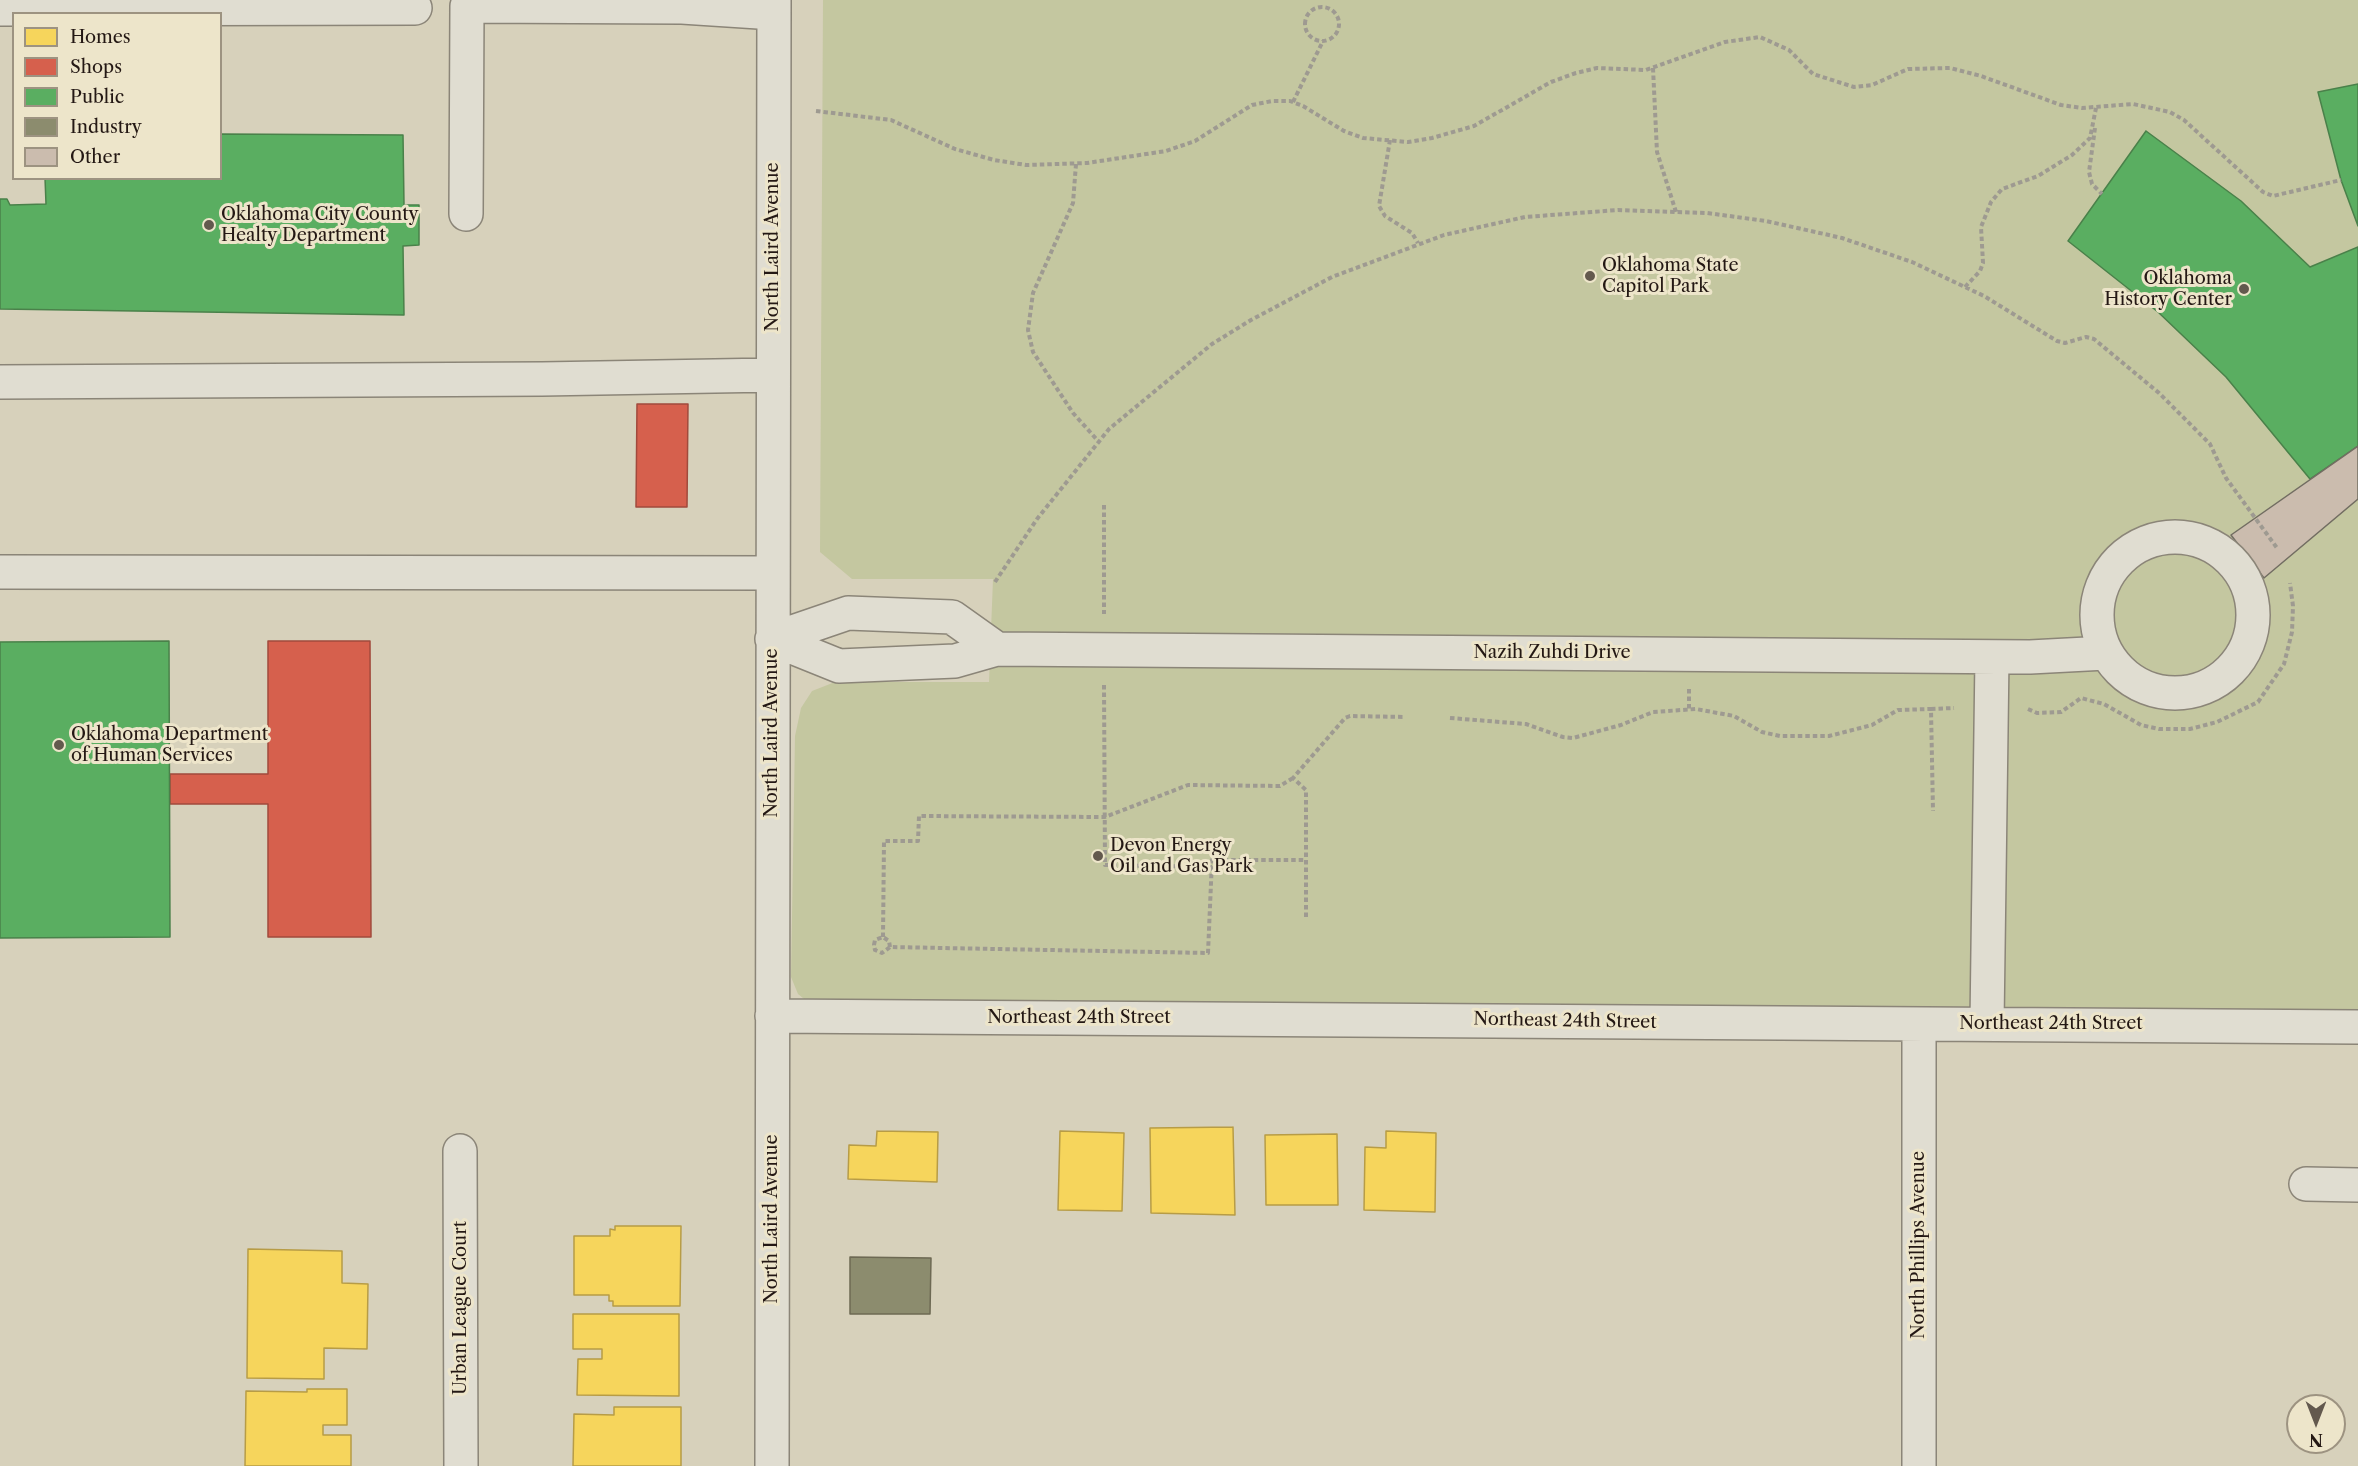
<!DOCTYPE html>
<style>
body{margin:0}
#map{position:relative;width:2358px;height:1466px;overflow:hidden;background:#d7d1bb;font-family:"Libre Caslon Text",serif}
canvas{display:block}
.legend{position:absolute;left:12px;top:12px;width:210px;height:168px;box-sizing:border-box;background:#ede5ca;border:2px solid #9d9381;margin:0;padding:8px 10px;list-style:none;font-size:18px;color:#241814}
.legend li{display:flex;align-items:center;gap:12px;height:30px}
.legend b{width:30px;border:2px solid #9d9381}
.north{position:absolute;left:2286px;top:1394px;width:60px;height:60px;box-sizing:border-box;background:#ede5ca;border:2px solid #9d9381;border-radius:50%;rotate:180deg;font-size:16px;font-weight:700;line-height:24px;text-align:center;color:#241814}
.north::after{content:'';display:block;margin:auto;width:21px;height:27px;background:#63594e;clip-path:polygon(50% 0,100% 100%,50% 72%,0 100%)}
</style>
<div id="map">
<canvas width="2358" height="1466"></canvas>
<ul class="legend">
<li><b style="height:16px;background:#f6d55c"></b>Homes</li>
<li><b style="height:16px;background:#d6604d"></b>Shops</li>
<li><b style="height:16px;background:#5aae61"></b>Public</li>
<li><b style="height:16px;background:#8c8c6e"></b>Industry</li>
<li><b style="height:16px;background:#cbbcae"></b>Other</li>
</ul>
<div class="north">N</div>
</div>
<script>
const g = document.querySelector('canvas').getContext('2d');
g.lineJoin = 'round';
function fillPath(path, color) { g.fillStyle = color; g.fill(path, 'evenodd'); }
const toPath = rows => new Path2D(rows.map(r => 'M' + r).join(''));
function strokePath(path, color, width, dash) { g.strokeStyle = color; g.lineWidth = width; g.lineCap = dash ? 'butt' : 'round'; g.setLineDash(dash || []); g.stroke(path); }
function drawText(font, color, halo, rows, align = 'center') {
  g.font = font + ' "Libre Caslon Text",serif'; g.lineWidth = 6; g.setLineDash([]); g.textBaseline = 'middle'; g.strokeStyle = halo; g.fillStyle = color; for (const [text, x, y, turn = 0] of rows) {
    g.save(); g.translate(x, y); g.rotate((+turn || 0) * Math.PI / 180); g.textAlign = isNaN(turn) ? turn : align; if (halo) g.strokeText(text, 0, 0); g.fillText(text, 0, 0); g.restore();
  }
}
const green = toPath([
 [823,0,2358,0,2358,1011,809,1003,798,994,791,977,795,736,801,708,812,691,835,682,989,682,993,579,852,579,820,552]
]);
const homes = toPath([
 [1233,1127,1235,1215,1151,1213,1150,1128,1233,1127],
 [877,1131,938,1132,937,1182,848,1179,849,1145,876,1146,877,1131],
 [1060,1131,1124,1133,1122,1211,1058,1210,1060,1131],
 [1386,1131,1436,1133,1435,1212,1364,1210,1365,1147,1386,1148,1386,1131],
 [1337,1134,1338,1205,1266,1205,1265,1135,1337,1134],
 [615,1226,681,1226,680,1306,613,1306,613,1301,609,1301,609,1295,574,1295,574,1236,610,1236,610,1229,615,1230,615,1226],
 [248,1249,342,1251,342,1283,368,1284,367,1349,324,1348,324,1379,247,1378,248,1249],
 [573,1314,679,1314,679,1396,577,1395,578,1359,602,1359,602,1349,573,1349,573,1314],
 [307,1389,347,1389,347,1425,323,1425,323,1435,351,1435,351,1466,245,1466,246,1391,307,1392,307,1389],
 [614,1407,681,1407,681,1466,573,1466,574,1414,614,1415,614,1407]
]);
const shops = toPath([
 [637,404,688,404,687,507,636,507,637,404],
 [268,641,370,641,371,937,268,937,268,804,170,804,170,774,268,774,268,641]
]);
const public = toPath([
 [2358,84,2358,226,2341,180,2318,92,2358,84],
 [2146,131,2241,201,2310,267,2358,247,2358,446,2310,479,2226,377,2158,312,2068,241,2146,131],
 [220,134,403,135,404,205,419,205,419,245,403,246,404,315,0,309,0,199,7,199,10,205,46,204,45,178,220,178,220,134],
 [169,641,170,937,0,938,0,642,169,641]
]);
const industry = toPath([
 [850,1257,931,1258,930,1314,850,1314,850,1257]
]);
const building = toPath([
 [2358,446,2358,499,2264,578,2231,535,2358,446]
]);
const path = toPath([
 '1305 24a17 17 0 1 1 34 0a17 17 0 1 1-34 0Z',
 [1653,68,1657,152,1676,212],
 [1293,102,1323,41],
 [816,111,891,120,955,149,994,160,1026,165,1087,163,1166,151,1195,141,1252,105,1272,101,1290,101,1303,106,1344,131,1363,138,1408,142,1432,138,1474,126,1551,82,1576,73,1597,68,1646,70,1725,42,1760,37,1789,50,1813,74,1854,87,1872,85,1908,69,1950,68,1981,76,2061,105,2082,108,2133,104,2170,112,2184,120,2263,192,2273,196,2341,180],
 [2095,128,2089,172,2092,184,2102,194],
 [1390,140,1379,206,1385,216,1412,233,1418,243],
 [1076,164,1073,203,1033,293,1028,330,1033,352,1073,413,1099,442],
 [1965,287,1980,271,1983,263,1981,227,1991,202,2002,189,2038,176,2072,155,2090,138,2096,108],
 [1104,505,1104,614],
 [995,582,1037,519,1109,429,1212,344,1251,320,1332,277,1444,235,1525,217,1618,210,1707,213,1766,221,1842,238,1912,262,1984,296,2057,341,2065,343,2086,337,2094,339,2159,393,2210,444,2226,478,2277,548],
 [1104,685,1105,865,1212,867],
 [1689,689,1689,709],
 [1931,709,1954,708],
 [2028,709,2037,713,2061,712,2081,698,2104,704,2141,725,2159,729,2190,729,2217,722,2258,702,2284,664,2292,632,2293,606,2290,583],
 [1450,718,1526,724,1563,737,1573,738,1621,725,1653,712,1696,709,1734,716,1762,732,1780,736,1829,736,1872,725,1898,710,1931,709,1933,811],
 [1306,917,1306,790,1293,778,1345,718,1350,716,1405,717],
 [883,937,884,841,918,841,919,816,1105,817,1188,785,1280,786,1293,778],
 [890,947,889,941,883,937,875,940,874,945,875,950,882,953,890,947,1208,953,1212,860,1306,860]
]);
const minor = toPath([
 [0,9,415,8],
 [466,214,467,6,682,7,774,13],
 [0,382,542,379,772,375],
 '2097 615a78 78 0 1 1 156 0a78 78 0 1 1-156 0Z',
 [0,572,772,573],
 [772,639,839,666,955,661,997,649,2030,657,2106,653],
 [772,639,848,613,952,617,997,649],
 [772,1016,2358,1027],
 [1987,1023,1992,657],
 [1919,1024,1919,1466],
 [460,1151,461,1466],
 [2306,1184,2358,1185],
 [772,1466,774,0]
]);
const markers = [
 [209,225,6,"#63594e"],
 [1590,276,6,"#63594e"],
 [2244,289,6,"#63594e"],
 [59,745,6,"#63594e"],
 [1098,856,6,"#63594e"]
];
const poiNames = [
 ["Oklahoma City County",221,215],
 ["Healty Department",221,236],
 ["Oklahoma State",1602,266],
 ["Capitol Park",1602,287],
 ["Oklahoma",2232,279,"right"],
 ["History Center",2232,300,"right"],
 ["Oklahoma Department",71,735],
 ["of Human Services",71,756],
 ["Devon Energy",1110,846],
 ["Oil and Gas Park",1110,867]
];
const streetNames = [
 ["North Laird Avenue",773,247,-90],
 ["Nazih Zuhdi Drive",1552,653],
 ["North Laird Avenue",772,733,-90],
 ["Northeast 24th Street",1079,1018],
 ["Northeast 24th Street",1565,1021,1],
 ["Northeast 24th Street",2051,1024],
 ["North Laird Avenue",772,1219,-90],
 ["North Phillips Avenue",1919,1245,-90],
 ["Urban League Court",461,1308,-90]
];
fillPath(green, '#c4c7a0');
fillPath(homes, '#f6d55c');
strokePath(homes, '#b79c46', 1.5);
fillPath(shops, '#d6604d');
strokePath(shops, '#a14a3c', 1.5);
fillPath(public, '#5aae61');
strokePath(public, '#4a814a', 1.5);
fillPath(industry, '#8c8c6e');
strokePath(industry, '#6d6953', 1.5);
fillPath(building, '#cbbcae');
strokePath(building, '#726d62', 1.5);
strokePath(minor, '#8b8578', 36);
strokePath(path, '#9e9a91', 4, [4.5, 3]);
strokePath(minor, '#e0ddd1', 33);
for (const [x, y, r, color] of markers) { const dot = new Path2D(); dot.arc(x, y, r, 0, 2 * Math.PI); g.fillStyle = color; g.fill(dot); strokePath(dot, '#ede5ca', 2); }
drawText('18px', '#241814', '#ede5ca', poiNames, 'left');
drawText('18px', '#241814', '#ede5ca', streetNames);
</script>
